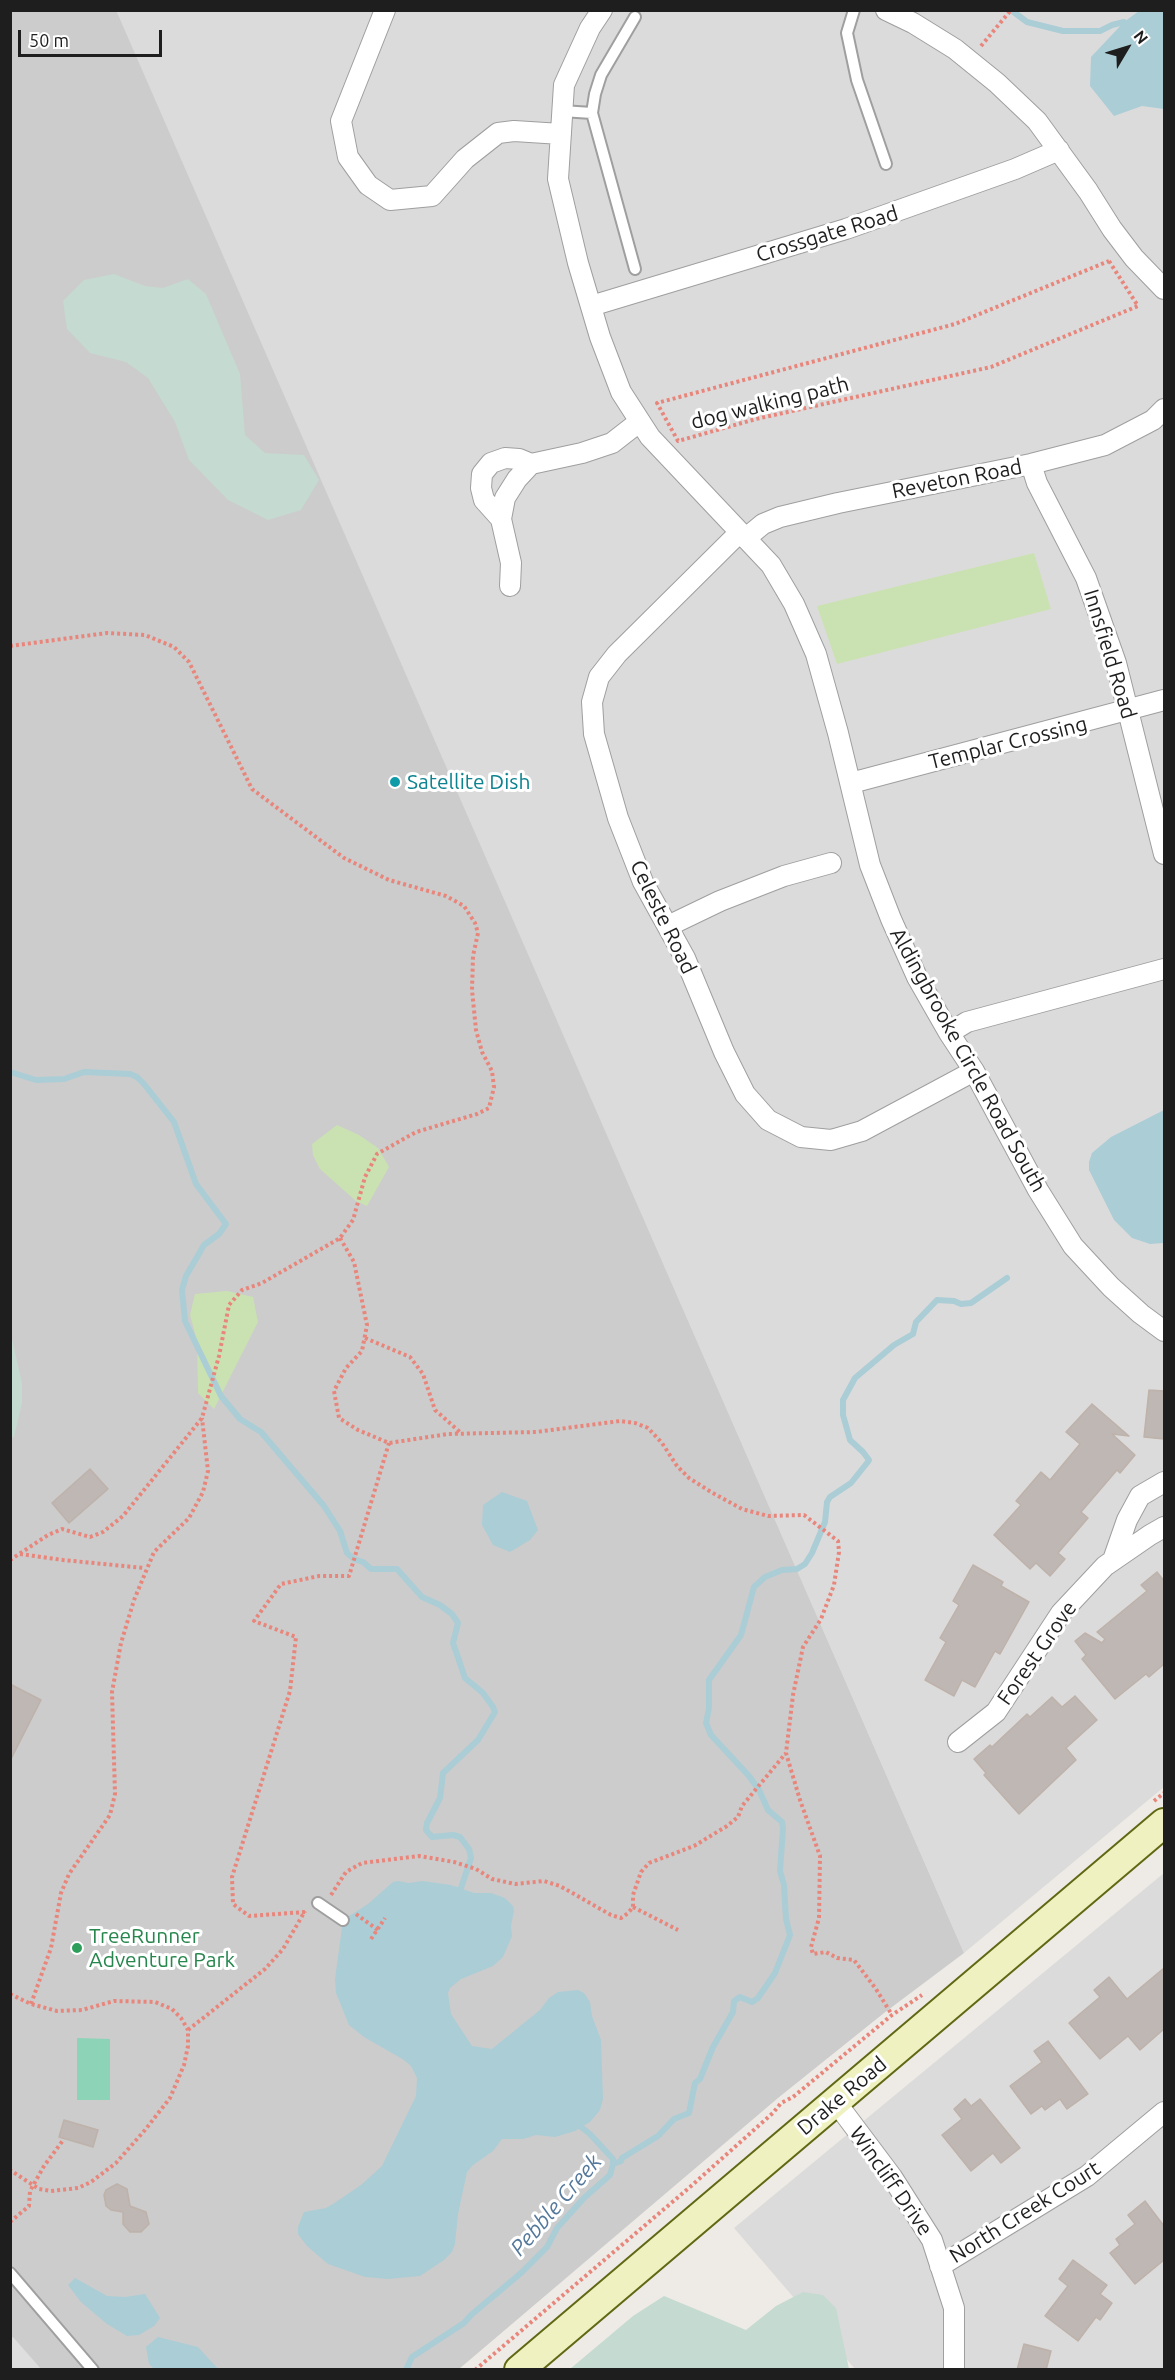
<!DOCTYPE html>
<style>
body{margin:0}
#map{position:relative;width:1175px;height:2380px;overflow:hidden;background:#eeebe6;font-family:Ubuntu,sans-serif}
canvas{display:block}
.frame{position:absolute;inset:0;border:12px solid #1e1e1e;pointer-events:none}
.north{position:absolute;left:1097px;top:18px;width:60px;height:60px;-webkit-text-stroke:4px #fff;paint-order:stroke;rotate:52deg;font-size:16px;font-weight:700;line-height:24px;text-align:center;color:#1e1e1e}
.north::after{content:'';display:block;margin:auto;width:21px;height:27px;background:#1e1e1e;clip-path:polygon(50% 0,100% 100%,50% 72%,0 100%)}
.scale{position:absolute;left:18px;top:30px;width:144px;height:27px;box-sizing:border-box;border:3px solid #1e1e1e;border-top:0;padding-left:8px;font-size:18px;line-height:21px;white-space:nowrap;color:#1e1e1e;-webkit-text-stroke:4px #fff;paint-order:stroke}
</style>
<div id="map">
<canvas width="1175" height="2380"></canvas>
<div class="frame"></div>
<div class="north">N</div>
<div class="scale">50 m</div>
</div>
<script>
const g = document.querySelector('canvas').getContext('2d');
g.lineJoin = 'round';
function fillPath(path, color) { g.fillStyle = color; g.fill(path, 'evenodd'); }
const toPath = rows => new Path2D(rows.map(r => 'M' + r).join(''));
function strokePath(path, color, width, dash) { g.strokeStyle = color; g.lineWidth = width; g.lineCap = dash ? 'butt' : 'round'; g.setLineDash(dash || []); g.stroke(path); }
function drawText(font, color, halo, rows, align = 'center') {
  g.font = font + ' Ubuntu,sans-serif'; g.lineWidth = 6; g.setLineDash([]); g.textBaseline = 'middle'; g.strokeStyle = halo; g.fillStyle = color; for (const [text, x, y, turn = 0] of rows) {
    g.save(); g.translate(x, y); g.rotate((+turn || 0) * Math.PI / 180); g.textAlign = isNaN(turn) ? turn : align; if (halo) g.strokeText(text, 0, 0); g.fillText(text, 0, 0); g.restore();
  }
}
const residential = toPath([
 [116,11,1164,11,1164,1787,964,1953],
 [1164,1873,1164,2369,855,2369,734,2228]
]);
const religious = toPath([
 [116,10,964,1953,884,2013,778,2098,459,2369,11,2370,10,11]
]);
const grass = toPath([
 [1034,553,1051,609,837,664,817,606],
 [337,1125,359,1135,378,1148,389,1167,367,1206,356,1201,320,1169,313,1155,312,1144],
 [227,1291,253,1297,258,1322,214,1409,198,1393,197,1341,190,1315,195,1294]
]);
const wetland = toPath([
 [114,274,145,286,163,288,188,279,206,294,240,374,245,435,265,453,304,455,319,480,301,510,268,520,228,500,189,460,175,422,148,378,126,362,90,353,67,329,63,301,84,280],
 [10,1330,22,1383,22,1403,14,1437,11,1438],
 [803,2292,823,2295,836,2308,849,2369,570,2369,633,2316,664,2296,746,2330,776,2306]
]);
const pitch = toPath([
 [77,2038,110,2039,110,2100,77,2100]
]);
const parking = toPath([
 [13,2337,41,2369,11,2369,11,2338]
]);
const water = toPath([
 [1139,11,1164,11,1164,109,1142,106,1114,116,1090,86,1091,57,1124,22],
 [1164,1110,1164,1243,1150,1244,1132,1238,1114,1220,1089,1170,1089,1162,1092,1153,1111,1137],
 [502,1492,527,1501,538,1530,530,1540,510,1552,493,1545,482,1525,483,1505],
 [398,1881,409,1883,422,1881,451,1885,474,1893,491,1893,505,1898,513,1906,514,1911,511,1926,512,1936,503,1957,493,1966,461,1979,450,1988,448,1993,451,2014,472,2046,492,2049,540,2010,549,1998,558,1992,578,1990,584,1993,590,2002,592,2016,601,2040,603,2099,600,2110,590,2122,575,2131,555,2137,536,2135,523,2139,502,2139,493,2151,473,2165,467,2172,458,2214,455,2244,452,2252,444,2260,420,2276,388,2279,365,2277,328,2264,307,2246,298,2234,298,2227,304,2212,326,2208,333,2204,361,2185,382,2166,416,2096,417,2078,411,2066,404,2060,364,2037,349,2025,336,1993,335,1979,343,1920,368,1904,393,1882],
 [75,2278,107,2296,125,2297,145,2294,160,2318,154,2326,139,2335,127,2336,107,2324,81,2302,68,2285],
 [158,2337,198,2347,218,2369,154,2369,149,2364,146,2347]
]);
const stream = toPath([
 [1011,10,1027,22,1063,31,1100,31,1112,25,1124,22,1128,26],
 [10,1072,36,1080,64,1079,84,1072,130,1074,137,1077,144,1084,174,1122,196,1184,226,1224,219,1234,204,1245,186,1276,182,1290,185,1321,221,1396,240,1419,261,1432,324,1506,340,1531,347,1553,354,1559,363,1562,371,1569,397,1569,422,1597,440,1605,452,1614,458,1623,453,1643,465,1678,483,1693,493,1707,495,1712,478,1740,443,1773,440,1798,427,1823,426,1830,432,1837,453,1835,460,1837,469,1849,471,1858,461,1888],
 [581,2127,590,2134,613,2159,613,2164],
 [613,2164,621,2161,622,2158,658,2136,674,2119,689,2113,695,2083,700,2079,713,2047,733,2012,734,2001,740,1997,752,2002,758,1998,775,1973,790,1935,786,1919,784,1885,780,1871,783,1828,782,1822,768,1810,759,1790,749,1776,711,1735,706,1723,709,1708,709,1680,741,1635,754,1587,765,1577,782,1570,797,1569,805,1564,812,1553,825,1522,827,1502,830,1497,851,1483,867,1463,869,1460,863,1452,850,1440,843,1415,843,1400,855,1378,894,1345,913,1334,916,1322,937,1300,954,1301,961,1304,971,1303,1007,1278],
 [406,2370,412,2357,464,2323,471,2315,521,2273,547,2247,557,2228,584,2198,610,2175,613,2164]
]);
const building = toPath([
 [1149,1390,1164,1391,1164,1439,1144,1437,1149,1390],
 [1092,1404,1129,1436,1112,1434,1135,1455,1120,1473,1117,1470,1081,1512,1088,1518,1058,1553,1065,1559,1050,1576,1036,1563,1030,1569,994,1535,1021,1505,1016,1501,1041,1472,1050,1480,1080,1444,1066,1432,1092,1404],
 [90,1469,108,1489,69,1523,52,1503,90,1469],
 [973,1565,1003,1582,1001,1586,1029,1602,1000,1654,995,1651,975,1687,962,1680,954,1696,925,1680,946,1642,940,1638,959,1605,953,1601,973,1565],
 [1157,1572,1164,1581,1164,1664,1149,1677,1146,1674,1115,1699,1082,1659,1086,1655,1075,1641,1085,1633,1102,1643,1105,1639,1097,1632,1147,1591,1141,1585,1157,1572],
 [10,1684,41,1700,10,1761,10,1684],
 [1075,1696,1097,1720,1066,1748,1076,1760,1019,1814,984,1775,986,1773,974,1759,990,1745,992,1747,1027,1714,1030,1717,1052,1697,1062,1707,1075,1696],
 [1164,1968,1164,2029,1140,2050,1128,2036,1100,2059,1069,2023,1100,1997,1094,1990,1109,1977,1127,1999,1164,1968],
 [1048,2041,1088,2094,1067,2109,1060,2099,1045,2110,1042,2106,1031,2114,1010,2086,1042,2062,1034,2051,1048,2041],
 [965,2099,971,2106,980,2099,1020,2148,1001,2163,993,2153,971,2171,942,2135,962,2119,954,2109,965,2099],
 [64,2120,98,2130,93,2147,59,2137,64,2120],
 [117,2184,127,2189,130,2206,146,2212,149,2224,141,2232,130,2232,123,2224,123,2212,111,2210,106,2206,104,2195,106,2190,117,2184],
 [1145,2201,1164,2226,1164,2260,1135,2284,1110,2253,1120,2245,1116,2239,1135,2224,1128,2215,1145,2201],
 [1073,2260,1107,2285,1100,2294,1112,2303,1100,2320,1096,2317,1078,2341,1045,2316,1068,2286,1059,2279,1073,2260],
 [1024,2344,1051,2351,1046,2370,1017,2370,1024,2344]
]);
const path = toPath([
 [981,46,1011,10],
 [1109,261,1138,306,991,367,756,419,678,441,657,403,955,324,1109,261],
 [10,646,107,633,145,635,174,647,189,662,252,789,344,858,389,880,446,896,464,906,475,923,478,933,473,956,472,990,476,1030,482,1052,492,1071,494,1087,489,1108,477,1114,416,1132,377,1154,365,1177,353,1220,340,1238,262,1283,242,1290,229,1305,219,1356,202,1418,123,1516,103,1532,90,1537,62,1529,48,1535,10,1560],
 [340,1238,354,1262,367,1325,362,1351,346,1368,334,1391,339,1418,358,1430,389,1443,448,1434,536,1432,620,1421,635,1423,648,1428,662,1443,677,1466,689,1478,711,1492,742,1509,768,1516,804,1515,838,1541,839,1552,834,1585,821,1619,803,1647,793,1695,786,1753,800,1800,820,1856,819,1918,811,1947,813,1954,826,1952,837,1958,854,1960,876,1989,892,2015],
 [365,1338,410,1357,423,1374,435,1410,461,1433],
 [20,1554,63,1560,144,1568],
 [1154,1801,1164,1793],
 [331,1895,346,1872,362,1863,419,1856,454,1862,476,1869,492,1879,515,1884,544,1881,560,1886,611,1915,621,1918,628,1913,633,1907,633,1895,641,1872,649,1863,694,1846,727,1826,738,1817,742,1806,786,1753],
 [633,1907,678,1930],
 [305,1912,249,1916,233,1904,232,1877,290,1691,296,1637,254,1621,281,1584,319,1576,349,1576,389,1443],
 [356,1914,378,1930],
 [371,1939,385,1918],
 [10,1994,31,2004,57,2011,82,2010,114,2001,155,2002,172,2009,181,2018,188,2030,188,2046,184,2065,170,2098,145,2130,116,2163,91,2182,78,2188,51,2191,39,2189,10,2170],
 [31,2004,51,1948,61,1893,69,1874,110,1815,115,1794,112,1692,121,1643,134,1600,154,1552,189,1518,203,1492,208,1471,202,1418],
 [188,2030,265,1969,283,1949,305,1911],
 [10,2222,29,2206,30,2191,44,2166,64,2139],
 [475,2370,690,2187,773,2113,781,2103,793,2097,892,2015,922,1995]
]);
const lane = toPath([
 [854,10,847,33,857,80,886,164],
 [562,111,592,113,635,269],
 [592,113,595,94,601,75,635,17],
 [318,1903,343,1920],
 [10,2273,93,2370]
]);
const street = toPath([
 [385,10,341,121,348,157,368,185,390,200,432,196,465,159,498,133,514,131,561,134],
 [602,10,590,28,564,85,558,179,578,263,600,337,621,392,650,437,771,565,794,604,816,654,838,733,870,865,891,919,917,977,949,1033,974,1071,1038,1190,1073,1246,1111,1287,1141,1314,1164,1331],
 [886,10,913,23,955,49,997,83,1037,121,1088,191,1112,229,1134,258,1164,289],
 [591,306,846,229,1015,169,1059,150],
 [1031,464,1037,483,1086,578,1116,663,1164,854],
 [501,519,484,500,481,488,482,474,491,463,505,458,519,459,531,464],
 [740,532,617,654,599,677,592,702,594,734,618,818,643,882,685,958,724,1052,745,1094,768,1120,801,1137,831,1140,862,1131,974,1071],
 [746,538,763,524,780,517,838,503,1031,464,1105,445,1153,420,1164,409],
 [510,586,511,563,501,519,505,498,517,479,531,464,582,453,612,443,639,422],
 [851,783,1164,700],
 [668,926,720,901,784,876,831,863],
 [949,1033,967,1022,1164,969],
 [1113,1560,1127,1520,1140,1496,1164,1482],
 [958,1742,996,1712,1061,1613,1105,1566,1150,1535,1164,1527],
 [835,2101,892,2177,932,2240,954,2308,954,2370],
 [940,2266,1087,2176,1164,2112]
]);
const secondary = toPath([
 [519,2370,1164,1823]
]);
const markers = [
 [395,782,6,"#0f9aa8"],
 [77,1948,6,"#2e9e5b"]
];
const streetNames = [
 ["Crossgate Road",827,234,-17],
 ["dog walking path",770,403,-14],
 ["Reveton Road",957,479,-11],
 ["Innsfield Road",1110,654,73],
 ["Templar Crossing",1008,743,-14],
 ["Celeste Road",663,917,64],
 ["Aldingbrooke Circle Road South",968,1060,61],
 ["Forest Grove",1037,1653,-55],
 ["Drake Road",842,2096,-40],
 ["Wincliff Drive",891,2181,55],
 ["North Creek Court",1025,2212,-32]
];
const cultureNames = [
 ["Satellite Dish",407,782]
];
const leisureNames = [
 ["TreeRunner",89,1936],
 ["Adventure Park",89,1960]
];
const waterNames = [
 ["Pebble Creek",556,2205,-49]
];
fillPath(residential, '#dcdbdb');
fillPath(religious, '#ccc');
fillPath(grass, '#cae2b2');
fillPath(wetland, '#c5dad0');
fillPath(pitch, '#8dd3b7');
fillPath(parking, '#dedede');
fillPath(water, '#abcdd6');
strokePath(stream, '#abcdd6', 6);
fillPath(building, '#beb7b3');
strokePath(building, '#beb2aa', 1.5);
strokePath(lane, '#9f9f9f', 14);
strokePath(street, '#9f9f9f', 22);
strokePath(secondary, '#606813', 32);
strokePath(path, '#e8867c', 4, [3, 3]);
strokePath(lane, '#fff', 10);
strokePath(street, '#fff', 20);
strokePath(secondary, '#f0f1c0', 28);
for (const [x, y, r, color] of markers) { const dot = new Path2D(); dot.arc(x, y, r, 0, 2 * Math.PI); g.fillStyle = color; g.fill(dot); strokePath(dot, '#fff', 2); }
drawText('21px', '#1e1e1e', '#fff', streetNames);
drawText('21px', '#0d838f', '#fff', cultureNames, 'left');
drawText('21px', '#27864d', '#fff', leisureNames, 'left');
drawText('italic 22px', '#54789b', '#fff', waterNames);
</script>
